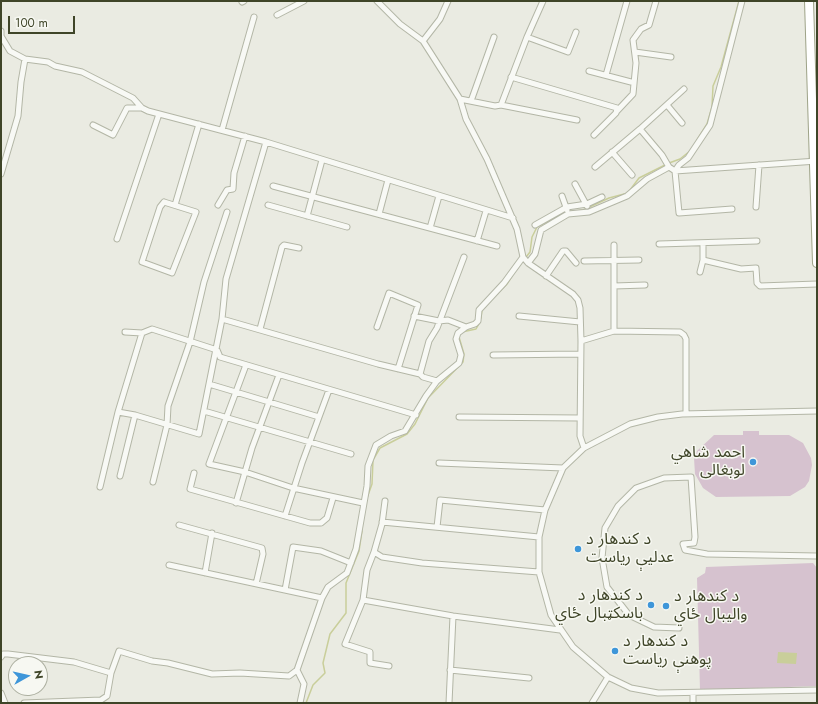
<!DOCTYPE html>
<meta charset="utf-8">
<style>
body{margin:0}
#map{position:relative;width:818px;height:704px;overflow:hidden;background:#eaebe2;font-family:Jost,sans-serif}
canvas{display:block}
.frame{position:absolute;inset:0;border:2px solid #3f4528;pointer-events:none}
.north{position:absolute;left:8px;top:656px;width:40px;height:40px;box-sizing:border-box;background:#f7f8f2;border:1px solid #adb0a1;border-radius:50%;rotate:82deg;font-size:11px;font-weight:700;line-height:16px;text-align:center;color:#3f4528}
.north::after{content:'';display:block;margin:auto;width:14px;height:18px;background:#3e96d9;clip-path:polygon(50% 0,100% 100%,50% 72%,0 100%)}
.scale{position:absolute;left:8px;top:16px;width:67px;height:18px;box-sizing:border-box;border:2px solid #3f4528;border-top:0;padding-left:5px;font-size:12px;line-height:14px;white-space:nowrap;color:#3f4528;-webkit-text-stroke:3px #f7f8f2;paint-order:stroke}
</style>
<div id="map">
<canvas width="818" height="704"></canvas>
<div class="frame"></div>
<div class="north">N</div>
<div class="scale">100 m</div>
</div>
<script>
const g = document.querySelector('canvas').getContext('2d');
g.lineJoin = 'round';
function fillPath(path, color) { g.fillStyle = color; g.fill(path, 'evenodd'); }
const toPath = rows => new Path2D(rows.map(r => 'M' + r).join(''));
function strokePath(path, color, width, dash) { g.strokeStyle = color; g.lineWidth = width; g.lineCap = dash ? 'butt' : 'round'; g.setLineDash(dash || []); g.stroke(path); }
function drawText(font, color, halo, rows, align = 'center') {
  g.font = font + ' Jost,"Noto Sans Arabic",sans-serif'; g.lineWidth = 3; g.setLineDash([]); g.textBaseline = 'middle'; g.strokeStyle = halo; g.fillStyle = color; for (const [text, x, y, turn = 0] of rows) {
    g.save(); g.translate(x, y); g.rotate((+turn || 0) * Math.PI / 180); g.textAlign = isNaN(turn) ? turn : align; if (halo) g.strokeText(text, 0, 0); g.fillText(text, 0, 0); g.restore();
  }
}
const green = toPath([
 [743,431,759,431,759,435,789,435,803,443,811,458,812,465,809,481,805,487,790,496,716,497,703,488,695,474,694,458,697,451,714,435,743,435],
 [813,563,817,568,817,686,700,690,697,578,705,573,706,567]
]);
const water = toPath([
 [778,652,797,653,796,664,777,663]
]);
const stream = toPath([
 [697,140,707,124,712,107,713,86,721,67,739,1],
 [669,163,680,159,690,151],
 [630,190,639,178,665,165],
 [519,266,530,252,532,237,537,227,566,212,583,210,609,198,628,193],
 [498,293,507,284,512,276],
 [481,318,482,310],
 [462,332,476,329,480,322],
 [367,498,372,484,373,460,380,448,407,434,415,424,428,398,463,362,464,354,459,337],
 [306,703,313,685,325,673,323,663,330,634,346,613,346,583,359,551,362,531]
]);
const minor = toPath([
 [377,1,400,24,423,41,460,99,466,119,487,159,517,229,523,257,528,263,573,294,578,300,580,308,581,341,580,436,584,448],
 [242,2,244,1],
 [277,15,304,1],
 [1,31,1,36,10,51,25,59,48,62,55,66,82,72,133,98,142,108,148,111,266,142,513,218],
 [527,37,568,52,576,32],
 [423,41,440,19,448,1],
 [635,52,671,57],
 [589,71,631,82],
 [606,75,627,1],
 [511,77,617,108,616,113,594,135],
 [460,99,495,106,501,105,527,37,543,1],
 [471,101,494,37],
 [501,105,577,120],
 [667,105,682,123],
 [617,111,633,94,636,63,633,40,641,29,649,25,656,1],
 [93,125,113,135,127,108,142,108],
 [640,129,662,155,669,167,675,171,817,161],
 [222,130,254,17],
 [612,152,632,175],
 [595,167,640,129,684,89],
 [1,174,18,116,21,82,25,59],
 [575,184,587,206],
 [273,186,497,246],
 [562,196,567,210],
 [164,202,196,212,172,273,142,262,160,207,164,202],
 [175,205,199,124],
 [218,205,227,190,233,189,234,173,245,136],
 [268,205,347,227],
 [756,207,759,165],
 [732,209,679,213,675,171,679,165,688,158,710,125,742,1],
 [379,214,388,180],
 [307,216,322,160],
 [535,225,567,207,587,204,602,197],
 [430,228,439,196],
 [117,239,159,114],
 [477,241,486,211],
 [659,244,757,241],
 [614,245,614,331],
 [703,260,741,269,756,268,757,283,760,286,817,284],
 [584,261,639,260],
 [528,263,535,254,541,230,568,214,589,212,627,196,647,179,669,167],
 [700,272,703,260,703,244],
 [546,276,563,251,566,251,576,263],
 [614,286,645,285],
 [414,316,439,321,448,320,466,327],
 [519,316,580,322],
 [222,319,378,364,420,374,423,377,437,381],
 [377,327,389,293,418,305,398,369],
 [260,329,282,247,284,245,299,248],
 [125,332,142,333,152,329,217,350,220,357,416,415],
 [581,341,614,331,680,332,684,335,686,339,686,414],
 [493,355,580,354],
 [246,365,209,464,245,472,293,488,363,503],
 [420,374,429,341,437,328,464,257],
 [209,384,319,417],
 [204,411,351,454],
 [817,411,682,414,658,417,630,424,584,448,563,468,545,510,539,537,539,572,551,615,573,647,608,677,631,688,658,693,817,690],
 [118,412,135,415,199,434,222,319,226,279,266,142],
 [459,417,580,418],
 [439,463,563,468],
 [194,473,190,489,310,523,321,523,327,518,333,498],
 [120,476,135,415],
 [153,482,167,425,168,406,190,342,204,282,227,212],
 [100,487,118,412,142,333],
 [385,501,382,524,374,552,367,570,363,600,345,644,370,652,370,663,389,666],
 [236,503,252,448,279,375],
 [285,516,302,463,329,390],
 [382,522,539,537],
 [179,525,262,548,263,554,256,584],
 [437,527,440,500,545,510],
 [374,552,382,557,422,563,539,572],
 [169,565,322,598],
 [205,573,212,533],
 [285,590,293,547,321,551,351,563],
 [363,600,453,616,560,630],
 [679,628,654,627,629,615,607,587,602,558,605,528,618,506,636,488,664,478,691,477,695,537,694,543,683,544,685,550,707,554,817,556],
 [1,657,3,654,8,654,74,662,111,673,119,651,152,661,168,663,212,674,240,673,289,676,297,670,322,598,328,587,347,573,356,549,367,486,368,466,376,445,391,436,405,431,426,396,437,381,459,363,461,355,456,339,458,333,466,327,475,324,478,321,479,310,504,283,523,257],
 [297,670,304,684,300,703],
 [450,670,529,678],
 [1,693,5,703],
 [693,693,693,703],
 [24,703,101,700,107,696,111,673],
 [449,703,453,616],
 [592,703,608,677]
]);
const highway = toPath([
 [809,1,817,263]
]);
const markers = [
 [753,462,4,"#3e96d9"],
 [578,549,4,"#3e96d9"],
 [651,605,4,"#3e96d9"],
 [666,606,4,"#3e96d9"],
 [615,651,4,"#3e96d9"]
];
const poiNames = [
 ["احمد شاهي",745,453,"right"],
 ["لوبغالی",745,471,"right"],
 ["د کندهار د",586,540],
 ["عدلیې رياست",586,558],
 ["د کندهار د",643,596,"right"],
 ["باسکټبال ځاي",643,614,"right"],
 ["د کندهار د",674,597],
 ["واليبال ځاي",674,615],
 ["د کندهار د",623,642],
 ["پوهنې رياست",623,660]
];
fillPath(green, '#d6c2cf');
fillPath(water, '#c9ce9a');
strokePath(stream, '#c9ce9a', 1.5);
strokePath(minor, '#b3b6a6', 7);
strokePath(highway, '#9ea388', 10);
strokePath(minor, '#f8f9f5', 5);
strokePath(highway, '#fff', 8);
for (const [x, y, r, color] of markers) { const dot = new Path2D(); dot.arc(x, y, r, 0, 2 * Math.PI); g.fillStyle = color; g.fill(dot); strokePath(dot, '#f7f8f2', 1.5); }
drawText('16px', '#3f4528', '#f7f8f2', poiNames, 'left');
</script>
